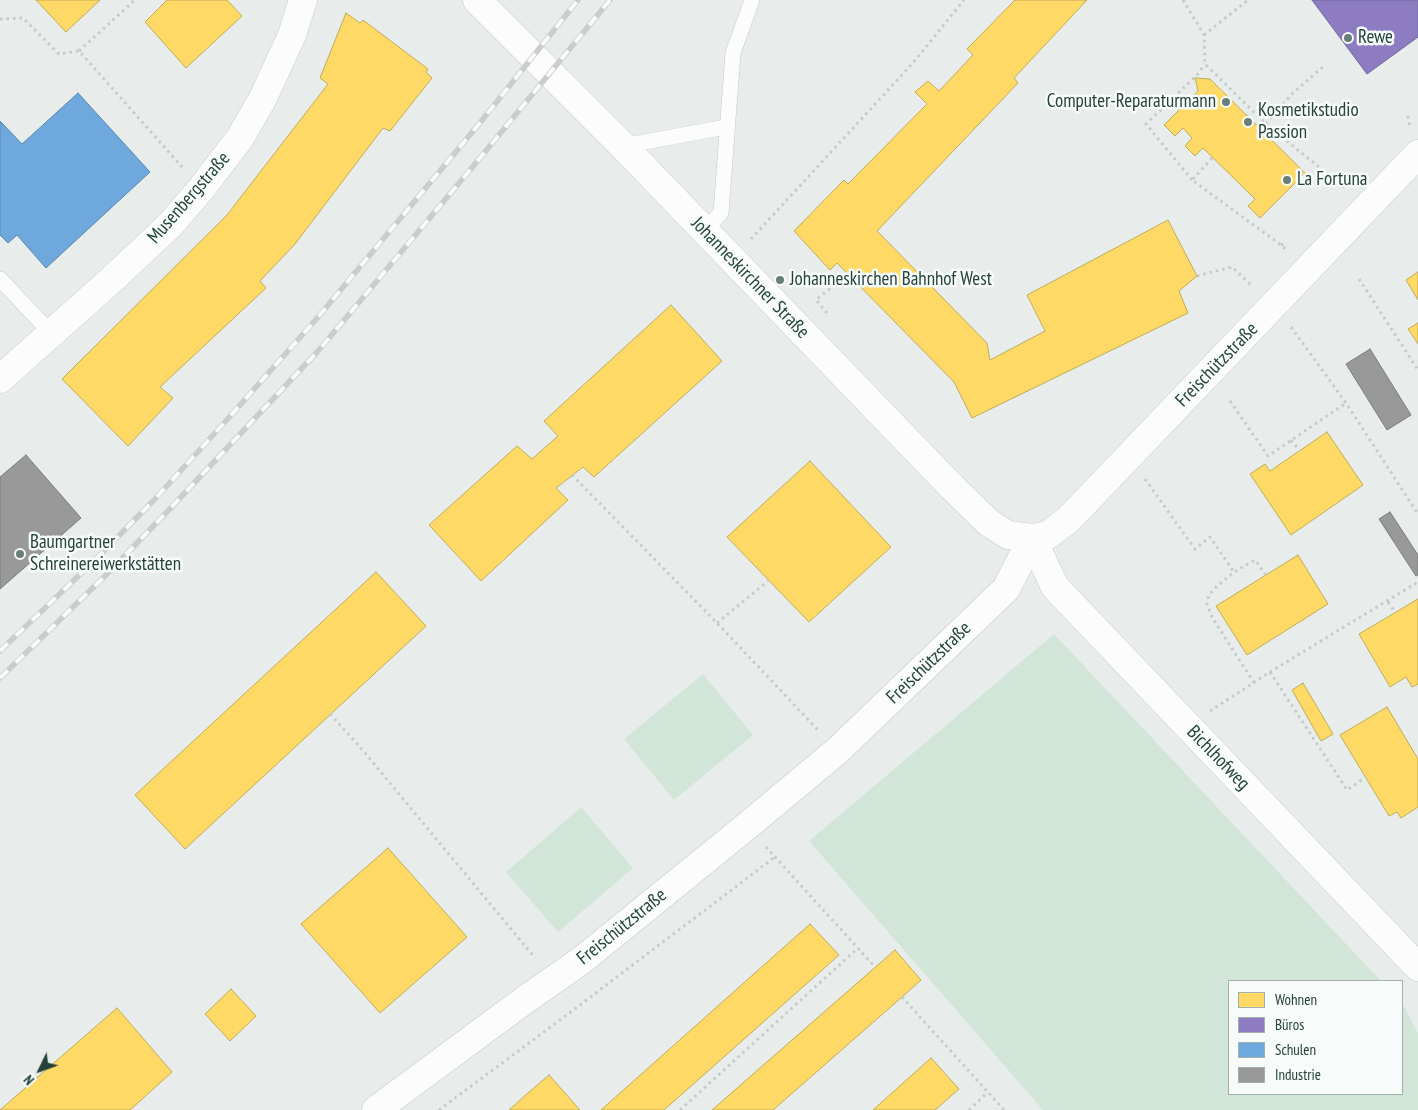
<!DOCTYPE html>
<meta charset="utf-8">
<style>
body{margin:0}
#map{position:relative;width:1418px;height:1110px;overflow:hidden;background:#e8edeb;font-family:"PT Sans Narrow",sans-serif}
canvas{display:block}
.legend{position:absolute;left:1228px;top:980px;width:175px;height:115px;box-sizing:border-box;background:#f7fbf9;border:1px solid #a3b1ad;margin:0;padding:6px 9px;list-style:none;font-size:15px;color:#24423a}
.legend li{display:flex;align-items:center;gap:10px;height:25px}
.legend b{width:25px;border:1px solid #a3b1ad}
.north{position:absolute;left:15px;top:1045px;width:50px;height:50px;-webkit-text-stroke:4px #f7fbf9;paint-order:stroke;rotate:228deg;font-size:14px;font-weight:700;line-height:20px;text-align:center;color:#24423a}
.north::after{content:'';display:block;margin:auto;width:18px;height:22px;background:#24423a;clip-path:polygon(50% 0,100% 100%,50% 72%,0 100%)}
</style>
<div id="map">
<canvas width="1418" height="1110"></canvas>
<ul class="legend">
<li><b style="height:14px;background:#ffd966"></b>Wohnen</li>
<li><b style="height:14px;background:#8e7cc3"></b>Büros</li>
<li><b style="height:14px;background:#6fa8dc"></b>Schulen</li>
<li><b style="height:14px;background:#999"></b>Industrie</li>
</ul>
<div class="north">N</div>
</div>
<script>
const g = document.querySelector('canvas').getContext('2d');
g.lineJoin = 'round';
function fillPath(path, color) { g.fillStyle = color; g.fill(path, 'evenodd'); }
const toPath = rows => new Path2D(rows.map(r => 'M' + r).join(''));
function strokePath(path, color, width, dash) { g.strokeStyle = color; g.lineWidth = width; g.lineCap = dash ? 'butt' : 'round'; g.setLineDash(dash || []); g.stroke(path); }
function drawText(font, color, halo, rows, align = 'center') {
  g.font = font + ' "PT Sans Narrow",sans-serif'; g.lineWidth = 5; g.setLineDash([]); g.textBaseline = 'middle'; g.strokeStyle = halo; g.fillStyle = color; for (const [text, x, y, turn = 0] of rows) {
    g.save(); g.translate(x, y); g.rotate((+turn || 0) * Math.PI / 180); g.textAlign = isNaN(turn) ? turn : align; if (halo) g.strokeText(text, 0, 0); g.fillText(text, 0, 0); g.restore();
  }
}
const green = toPath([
 [1054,634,1381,981,1229,981,1229,1094,1402,1094,1402,1003,1418,1033,1418,1110,1043,1110,809,841],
 [703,674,753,735,674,800,624,739],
 [581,807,633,868,558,932,506,872]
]);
const homes = toPath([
 [36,0,100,0,66,32,36,0],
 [167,0,227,0,242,16,186,68,145,22,167,0],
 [1015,0,1087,0,1014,78,1018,83,877,231,987,343,990,360,1045,331,1027,295,1168,220,1197,276,1179,291,1188,313,972,418,954,382,837,263,830,270,794,231,844,180,848,184,927,104,915,92,928,81,939,91,973,55,967,49,1015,0],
 [346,13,360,23,363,20,428,69,426,72,432,78,390,131,383,128,295,244,260,281,266,288,160,387,173,398,128,446,62,379,227,215,328,84,320,78,346,13],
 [1195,78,1210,79,1305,173,1260,218,1248,206,1255,199,1203,148,1195,156,1185,146,1192,138,1183,128,1175,136,1164,125,1198,91,1195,78],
 [1418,272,1418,300,1406,280,1418,272],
 [671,305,722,361,594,477,583,467,556,488,568,500,481,581,429,525,517,446,532,459,558,436,544,421,671,305],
 [1418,323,1418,344,1408,329,1418,323],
 [1327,432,1363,485,1291,535,1250,474,1265,464,1270,471,1327,432],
 [810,461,891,547,809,622,727,537,810,461],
 [1298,555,1328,604,1247,655,1216,606,1298,555],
 [376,572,426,626,185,849,135,795,376,572],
 [1418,599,1418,684,1412,687,1406,677,1390,687,1359,634,1418,599],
 [1303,683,1333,734,1321,741,1292,690,1303,683],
 [1387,707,1418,759,1418,807,1401,818,1397,812,1389,816,1340,735,1387,707],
 [388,848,467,937,380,1013,301,924,388,848],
 [810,924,839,955,664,1110,601,1110,810,924],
 [895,950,921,980,902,997,773,1110,712,1110,895,950],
 [231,989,256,1016,230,1041,205,1014,231,989],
 [117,1008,172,1072,130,1110,0,1110,117,1008],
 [931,1058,959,1089,935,1110,873,1110,931,1058],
 [549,1075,580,1110,509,1110,528,1093,549,1075]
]);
const offices = toPath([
 [1312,0,1418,0,1418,37,1367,74,1312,0]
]);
const schools = toPath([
 [78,93,150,172,46,268,17,235,8,243,0,235,0,121,22,144,78,93]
]);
const industry = toPath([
 [1370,349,1411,415,1387,430,1346,364,1370,349],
 [26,455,81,518,0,589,0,477,26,455],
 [1390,512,1418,555,1418,575,1416,576,1379,519,1390,512]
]);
const path = toPath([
 [1183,0,1204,35,1205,64,1266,124,1346,189],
 [0,19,23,18,59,54,79,51,183,168],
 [1204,35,1248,0],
 [79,51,135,0],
 [1408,116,1410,128],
 [1266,124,1293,93,1325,65],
 [1212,158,1192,180,1281,245,1287,251],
 [1192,180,1146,124,1197,75,1205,64],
 [751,239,912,64,964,0],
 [1281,245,1286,243],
 [1197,276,1232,267,1252,286],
 [1359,279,1418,370],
 [827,313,816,300,848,274],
 [1291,327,1346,403,1418,514],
 [1230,401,1268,456,1346,403],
 [1291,440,1300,451],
 [572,475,717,623,818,730],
 [1145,479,1195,549,1210,537,1234,572],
 [1388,602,1395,612],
 [717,623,768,581],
 [1270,672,1347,790,1366,777],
 [1254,683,1212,617,1207,604,1209,595,1216,587,1234,572,1255,560,1266,575],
 [1210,711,1270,672,1418,582],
 [330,714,360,747,535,958],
 [766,847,875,967],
 [902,997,1004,1110],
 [439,1110,572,1011,775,857],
 [680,1110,858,948],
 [969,1110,988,1092]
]);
const lane = toPath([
 [623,146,726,127],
 [704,231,721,213,733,53,752,0],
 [0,279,51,333]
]);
const street = toPath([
 [0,379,108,283,170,225,201,189,240,138,263,98,292,35,303,0],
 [1032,538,1055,587,1418,967],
 [376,1110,522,1002,582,960,747,826,837,751,1006,589,1032,538]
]);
const secondary = toPath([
 [477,0,623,146,952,487,989,523,1008,535,1032,538,1048,535,1068,520,1418,154]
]);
const rail = toPath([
 [0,651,95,560,154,500,225,422,319,316,479,124,578,0],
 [0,678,106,575,166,513,319,350,475,164,610,0]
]);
const markers = [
 [1348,38,5,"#697e78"],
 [1226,102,5,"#697e78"],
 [1248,122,5,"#697e78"],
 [1287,180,5,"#697e78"],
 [780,280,5,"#697e78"],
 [20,554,5,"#697e78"]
];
const poiNames = [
 ["Rewe",1358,38],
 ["Computer-Reparaturmann",1216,102,"right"],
 ["Kosmetikstudio",1258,111],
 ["Passion",1258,133],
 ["La Fortuna",1297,180],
 ["Johanneskirchen Bahnhof West",790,280],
 ["Baumgartner",30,543],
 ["Schreinereiwerkstätten",30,565]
];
const streetNames = [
 ["Musenbergstraße",189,198,-49],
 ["Johanneskirchner Straße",750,278,46],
 ["Freischützstraße",1217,365,-46],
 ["Freischützstraße",929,663,-44],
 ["Bichlhofweg",1218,758,46],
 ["Freischützstraße",622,927,-39]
];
fillPath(green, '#d1e6d8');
fillPath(homes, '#ffd966');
strokePath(homes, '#bdac59', 1);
fillPath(offices, '#8e7cc3');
strokePath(offices, '#6e6b9a', 1);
fillPath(schools, '#6fa8dc');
strokePath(schools, '#5889ab', 1);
fillPath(industry, '#999');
strokePath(industry, '#767f7c', 1);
strokePath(lane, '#c5cac8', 16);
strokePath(street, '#c5cac8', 29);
strokePath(secondary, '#c3cbc8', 29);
strokePath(path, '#c3ccca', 3, [2.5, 4]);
strokePath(lane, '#fcfcfc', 15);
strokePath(street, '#fcfcfc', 28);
strokePath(secondary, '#fcfcfc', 28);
strokePath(rail, '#c9cdcc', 5.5);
strokePath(rail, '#f7fbf9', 4, [11]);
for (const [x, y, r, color] of markers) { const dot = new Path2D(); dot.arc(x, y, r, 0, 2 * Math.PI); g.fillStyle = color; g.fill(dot); strokePath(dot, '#f7fbf9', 2); }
drawText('19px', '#24423a', '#f7fbf9', poiNames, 'left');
drawText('19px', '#24423a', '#f7fbf9', streetNames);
</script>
